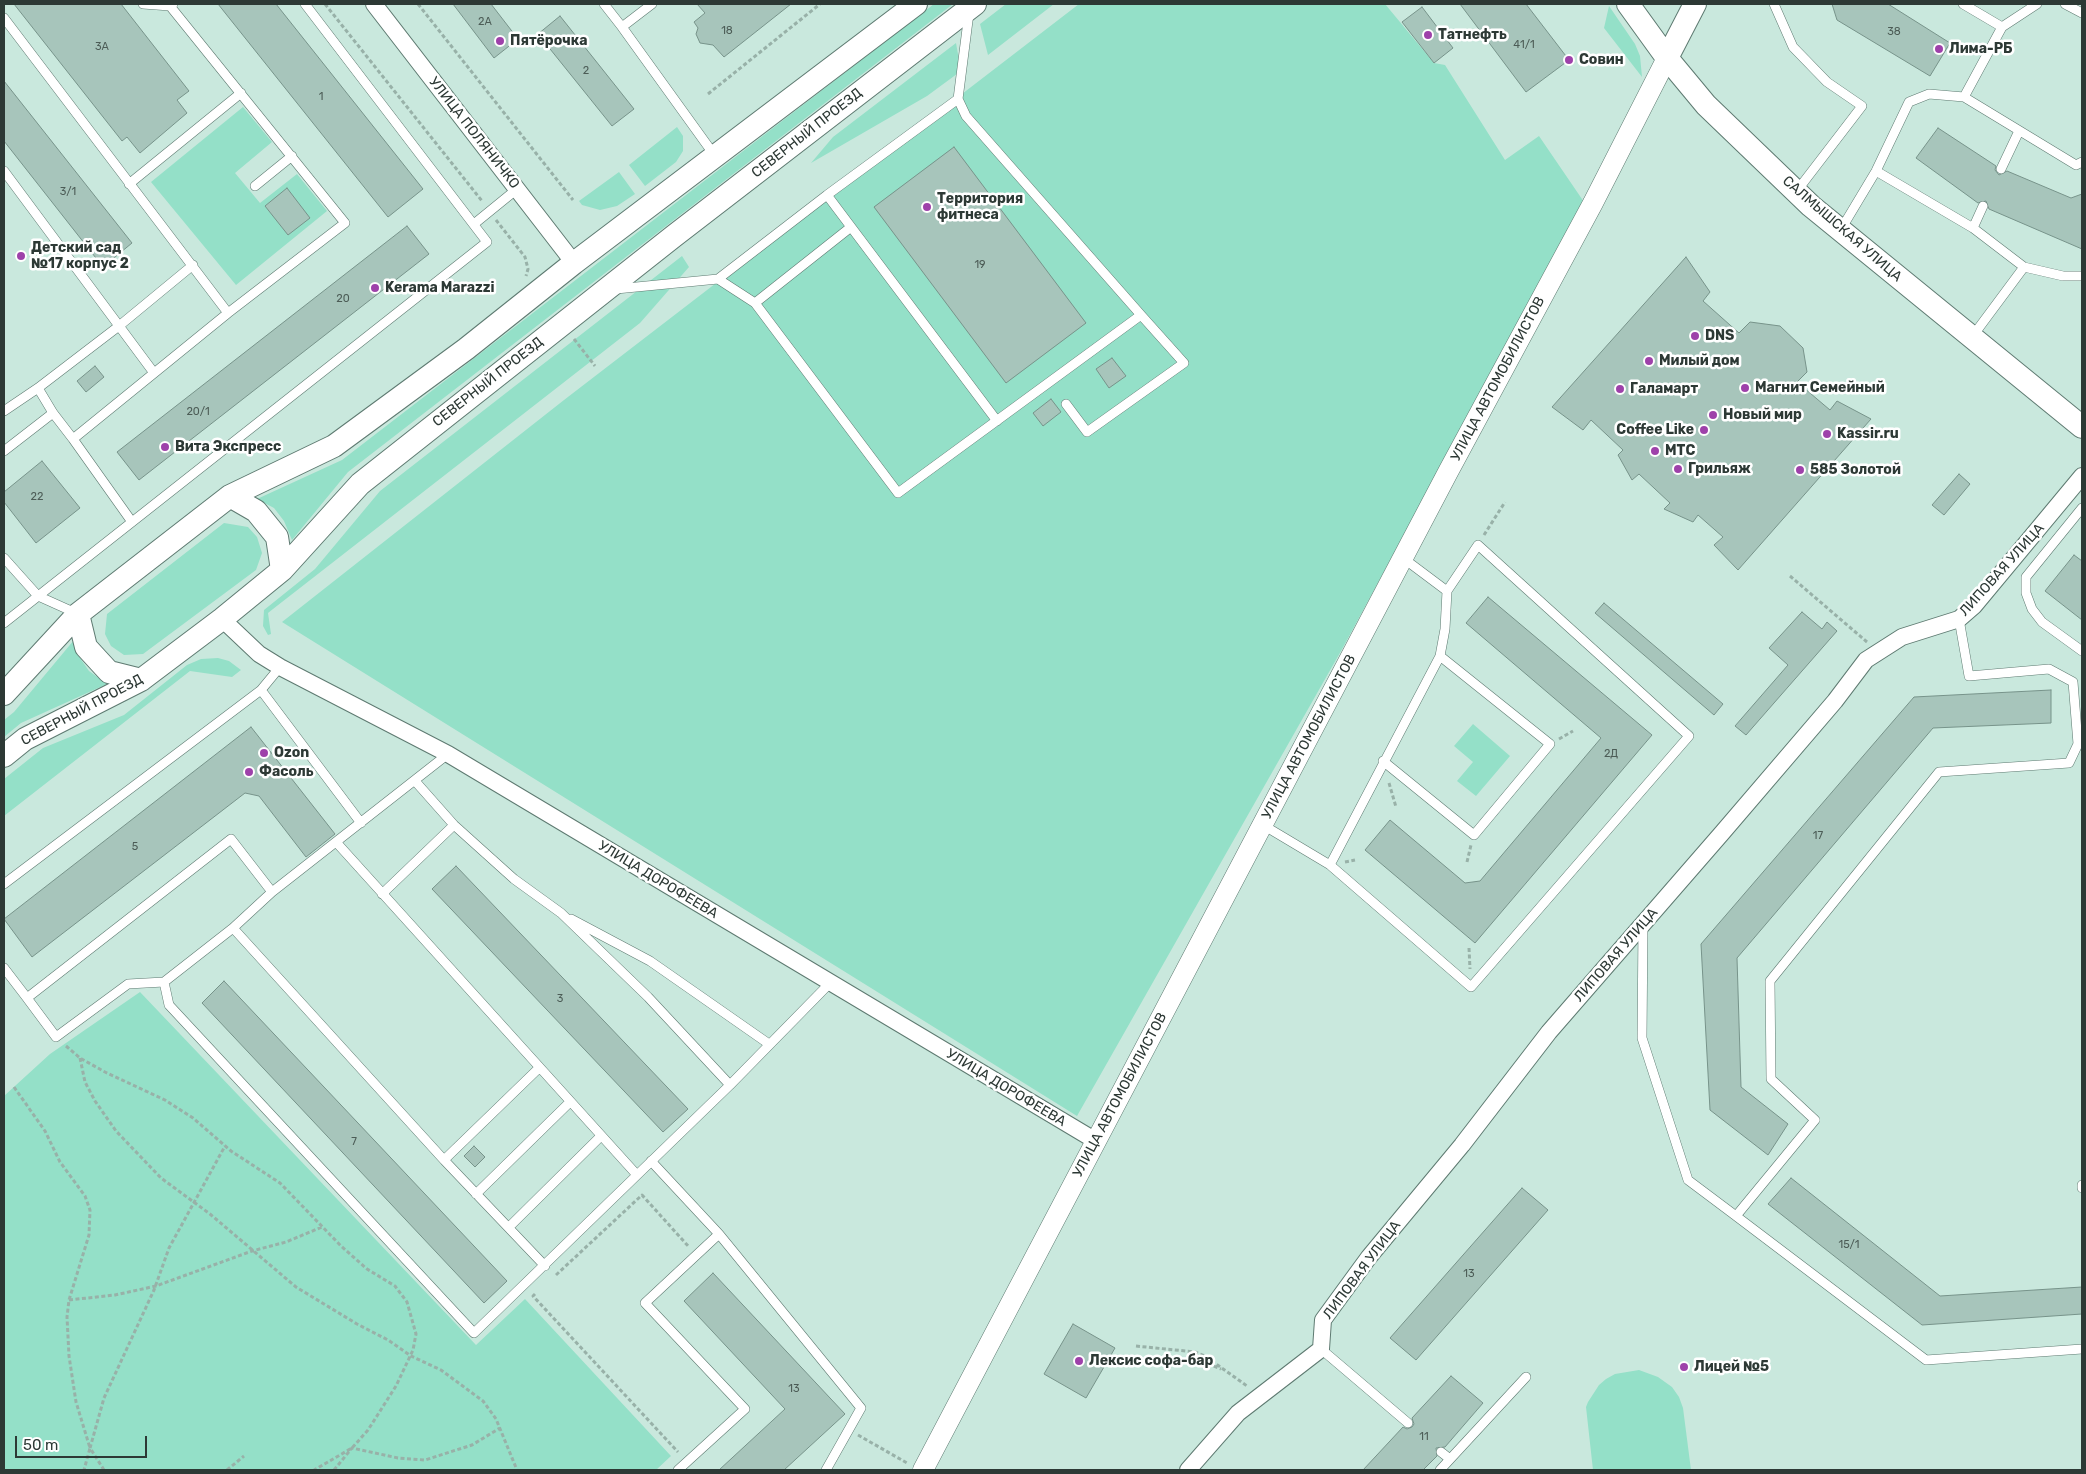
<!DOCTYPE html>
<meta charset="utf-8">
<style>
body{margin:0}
#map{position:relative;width:2086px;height:1474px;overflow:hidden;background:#c9e8dd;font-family:Rubik,sans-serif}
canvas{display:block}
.frame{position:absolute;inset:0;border:5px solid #2d3935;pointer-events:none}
.scale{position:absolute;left:15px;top:1436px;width:132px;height:22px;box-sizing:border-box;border:2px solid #2d3935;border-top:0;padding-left:6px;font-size:15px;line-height:18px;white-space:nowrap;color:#2d3935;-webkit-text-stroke:4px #fff;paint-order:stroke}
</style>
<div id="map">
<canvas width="2086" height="1474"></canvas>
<div class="frame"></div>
<div class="scale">50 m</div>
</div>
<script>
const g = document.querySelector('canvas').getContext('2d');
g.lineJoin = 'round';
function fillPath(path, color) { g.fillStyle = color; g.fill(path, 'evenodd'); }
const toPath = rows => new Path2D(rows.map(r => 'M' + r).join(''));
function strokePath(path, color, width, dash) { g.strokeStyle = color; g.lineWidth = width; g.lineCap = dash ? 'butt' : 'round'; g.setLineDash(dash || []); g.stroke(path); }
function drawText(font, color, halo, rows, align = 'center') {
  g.font = font + ' Rubik,sans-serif'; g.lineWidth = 5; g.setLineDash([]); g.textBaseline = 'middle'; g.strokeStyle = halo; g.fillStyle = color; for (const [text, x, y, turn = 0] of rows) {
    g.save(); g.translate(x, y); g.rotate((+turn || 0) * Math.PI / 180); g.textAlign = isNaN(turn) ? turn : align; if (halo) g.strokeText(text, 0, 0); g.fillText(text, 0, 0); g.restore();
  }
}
const green = toPath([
 [934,4,953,4,348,472,292,540,284,521,274,508,257,499,342,460],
 [1006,4,1054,4,988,55,980,24],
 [1079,4,1385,4,1434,63,1445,65,1505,160,1539,136,1584,202,1341,651,1077,1116,282,622,564,400],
 [1609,6,1635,44,1640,56,1642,77,1604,28],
 [956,43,961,71,927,96,811,163,833,137],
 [243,107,272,142,235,173,260,203,297,174,327,211,236,285,151,182],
 [677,127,683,136,683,151,676,162,645,186,629,165],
 [619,172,635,194,617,206,600,210,582,205,579,201],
 [682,256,689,267,640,323,273,609,268,613,271,634,268,635,263,626,264,610,315,569,380,491],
 [224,523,248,527,257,537,262,553,256,570,143,654,124,655,111,646,105,634,107,614],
 [74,640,80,658,89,671,107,684,21,723,4,737,4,720,14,712],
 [218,658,229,661,241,670,232,677,190,671,4,816,4,779,43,748,124,715,187,665,201,659],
 [1473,724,1510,756,1476,796,1457,781,1473,762,1454,746],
 [140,992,476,1345,525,1299,671,1456,656,1470,4,1470,4,1096,50,1054],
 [1639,1370,1658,1377,1672,1387,1679,1397,1683,1408,1691,1470,1593,1470,1586,1407,1588,1402,1599,1385,1606,1379,1615,1374]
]);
const building = toPath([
 [14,4,121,4,189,91,177,100,187,113,140,153,127,137,122,141,14,4],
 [218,4,276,4,423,189,388,217,218,4],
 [453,4,491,4,518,39,494,58,453,4],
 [697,4,791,4,724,57,713,45,700,43,696,34,698,28,694,22,705,13,697,4],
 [1460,4,1526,4,1569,60,1526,92,1460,4],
 [1832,4,1888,4,1950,43,1930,76,1837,20,1832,4],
 [1422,7,1453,48,1434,63,1402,22,1422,7],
 [560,16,634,109,612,126,538,34,560,16],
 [4,81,132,243,103,267,4,141,4,81],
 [1938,128,1996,166,1995,170,1999,175,2007,171,2071,198,2082,194,2082,249,1989,209,1986,201,1978,203,1916,158,1938,128],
 [954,147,1086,323,1006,383,874,207,954,147],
 [287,188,310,218,288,235,265,206,287,188],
 [407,226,429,254,139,480,117,452,407,226],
 [1686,257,1710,292,1703,301,1739,333,1750,322,1780,326,1803,348,1807,372,1797,382,1830,410,1837,401,1871,419,1738,570,1714,545,1723,537,1698,515,1693,522,1664,509,1670,503,1639,474,1632,480,1618,455,1623,450,1591,420,1583,430,1552,407,1686,257],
 [1112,358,1126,376,1109,388,1096,369,1112,358],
 [95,366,104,377,86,392,77,381,95,366],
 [1051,399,1061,412,1043,426,1033,413,1051,399],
 [42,461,80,508,36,543,4,502,4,492,42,461],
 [1959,474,1970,484,1944,515,1932,505,1959,474],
 [2074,555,2082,561,2082,620,2045,591,2074,555],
 [1488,597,1652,735,1475,943,1365,850,1390,820,1465,883,1480,881,1601,738,1466,623,1488,597],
 [1604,603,1723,704,1714,715,1595,613,1604,603],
 [1802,612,1822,629,1827,622,1837,631,1746,735,1735,726,1788,665,1769,648,1802,612],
 [2051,690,2051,723,1933,728,1737,958,1741,1087,1788,1124,1768,1155,1710,1110,1701,944,1914,697,2051,690],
 [251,727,335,834,306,857,259,796,245,793,32,957,4,919,251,727],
 [456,866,688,1109,663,1132,432,889,456,866],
 [224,981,507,1281,484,1303,202,1003,224,981],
 [474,1146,485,1157,475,1167,464,1156,474,1146],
 [1791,1178,1940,1296,2082,1287,2082,1314,1922,1325,1768,1204,1791,1178],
 [1522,1188,1548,1210,1416,1360,1390,1338,1522,1188],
 [713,1273,845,1414,784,1470,719,1470,785,1409,684,1301,713,1273],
 [1073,1324,1115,1348,1086,1398,1044,1374,1073,1324],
 [1451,1376,1483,1403,1445,1447,1436,1448,1437,1456,1423,1470,1363,1470,1403,1427,1407,1429,1412,1427,1414,1424,1412,1418,1451,1376]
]);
const path = toPath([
 [325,4,482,201],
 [418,4,573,200],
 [708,94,820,4],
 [496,220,525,257,528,269,526,276],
 [574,339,595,366],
 [1484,535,1505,502],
 [1790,576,1867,642],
 [1559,739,1573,731],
 [1389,783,1396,807],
 [1345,862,1355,860],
 [1467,862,1471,845],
 [1469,948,1470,969],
 [66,1046,80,1058,105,1072,165,1100,193,1118,231,1151,280,1183,341,1246,367,1269,395,1286,407,1302,416,1334,413,1350,396,1386,368,1430,352,1448,314,1470],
 [80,1058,85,1082,95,1101,116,1131,161,1178,210,1214,296,1287,357,1324,388,1340,411,1356,441,1370,483,1401,496,1419,517,1470],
 [14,1087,45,1131,60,1162,85,1196,90,1210,89,1235,69,1300,67,1317,69,1356,76,1402,90,1448,84,1470],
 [556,1275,642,1195,689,1247],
 [535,1294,533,1296,678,1452],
 [69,1300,115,1295,156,1286,252,1251,286,1242,322,1227],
 [1136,1346,1195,1352,1205,1356,1247,1386],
 [1205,1357,1211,1365,1221,1369],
 [858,1435,907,1463],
 [104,1470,90,1448,104,1398,154,1290,169,1248,225,1146],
 [227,1470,244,1456],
 [334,1470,352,1448,398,1458,425,1460,472,1445,500,1428]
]);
const service = toPath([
 [143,4,170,6,173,4],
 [604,4,622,27],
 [652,4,622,27,715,156],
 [1774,4,1793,47,1827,82,1862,106,1796,192],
 [1963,4,2002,27],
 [2065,4,2082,13],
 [4,18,228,313],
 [1964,97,2076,165,2082,162],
 [2001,169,2019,131],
 [4,171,154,373],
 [1876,171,1973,228,2024,267,1972,337],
 [129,184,241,93],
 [255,186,292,156],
 [827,195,997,421],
 [474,224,517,189],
 [1973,228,1983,206],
 [1840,231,1876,171,1909,102,1929,94,1964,97,2002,27,2037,4],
 [2024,267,2063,276,2082,276],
 [718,279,827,195,958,99],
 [616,289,718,279,755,303,898,493,1141,315,966,116,958,99,969,13],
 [755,303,851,227],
 [38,388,53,413,73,439,132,522],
 [1066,404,1087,432,1184,363,1141,315],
 [4,411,38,388,119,326,193,265],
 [73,439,228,313,345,223,170,6],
 [4,451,53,413],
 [2082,508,2026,577,2026,593,2032,609,2042,622,2082,651],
 [4,558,38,596,78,614],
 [1403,558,1447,591],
 [1959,619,1969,676,2049,669,2073,682,2078,744,2069,763,1939,772,1770,981,1771,1079,1815,1120,1736,1216,1926,1360,2082,1349],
 [4,623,487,242,305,4],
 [261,690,361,823],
 [1383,761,1474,835,1550,744,1440,656],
 [415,781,454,825,514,879,561,913,648,997,730,1085],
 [1263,825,1330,865,1471,987,1689,736,1478,545,1447,591,1445,629,1440,656,1330,865],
 [336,842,637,1175],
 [4,884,261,690,280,667],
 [272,892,233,928,164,982,169,1005,474,1333,730,1085,830,983],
 [382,894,454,825],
 [571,919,650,961,769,1044],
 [1643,925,1642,1038,1688,1180,1736,1216],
 [233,928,444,1160,545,1266],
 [4,968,27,998,231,839,272,892,448,754],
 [27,998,56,1037,128,984,164,982],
 [444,1160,539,1068],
 [651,1161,719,1234,645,1303,745,1409,678,1470],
 [2082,1185,2082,1188],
 [476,1194,570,1102],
 [509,1227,601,1136],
 [719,1234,861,1408,826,1470],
 [1321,1349,1408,1423],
 [1441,1452,1450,1459],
 [1440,1470,1526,1377]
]);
const minor = toPath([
 [374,4,574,263],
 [222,619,259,654,280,667,448,754,1096,1141],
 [1188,1470,1238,1413,1321,1349,1323,1320,1369,1257,1462,1145,1549,1032,1722,833,1835,701,1866,660,1902,637,1959,619,1974,606,2082,476]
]);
const tertiary = toPath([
 [923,1470,1448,472,1593,203,1667,58]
]);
const secondary = toPath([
 [1628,4,1667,58,1706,105,1811,206,2082,427],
 [1667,58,1695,4],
 [230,496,256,511,277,537,282,570],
 [78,614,86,647,109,672,141,680],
 [4,694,78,614,230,496,334,446,466,349,574,263,916,4],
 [4,756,25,739,141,680,222,619,282,570,360,484,674,236,975,4]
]);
const markers = [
 [1428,35,5,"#9e41aa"],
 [500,41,5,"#9e41aa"],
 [1939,49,5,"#9e41aa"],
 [1569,60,5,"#9e41aa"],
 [927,207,5,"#9e41aa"],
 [21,256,5,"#9e41aa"],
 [375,288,5,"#9e41aa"],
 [1695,336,5,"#9e41aa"],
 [1649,361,5,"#9e41aa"],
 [1745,388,5,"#9e41aa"],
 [1620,389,5,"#9e41aa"],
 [1713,415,5,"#9e41aa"],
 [1704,430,5,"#9e41aa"],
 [1827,434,5,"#9e41aa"],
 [165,447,5,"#9e41aa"],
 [1655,451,5,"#9e41aa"],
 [1678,469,5,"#9e41aa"],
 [1800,470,5,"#9e41aa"],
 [264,753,5,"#9e41aa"],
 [249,772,5,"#9e41aa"],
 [1079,1361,5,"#9e41aa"],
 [1684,1367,5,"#9e41aa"]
];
const numberNames = [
 ["2А",485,22],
 ["18",727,31],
 ["38",1894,32],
 ["41/1",1524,45],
 ["3А",102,47],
 ["2",586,71],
 ["1",321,97],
 ["3/1",68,192],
 ["19",980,265],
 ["20",343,299],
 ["20/1",198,412],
 ["22",37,497],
 ["2Д",1611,754],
 ["17",1818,836],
 ["5",135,847],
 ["3",560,999],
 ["7",354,1142],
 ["15/1",1849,1245],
 ["13",1469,1274],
 ["13",794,1389],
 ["11",1424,1437]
];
const poiNames = [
 ["Татнефть",1438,35],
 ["Пятёрочка",510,41],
 ["Лима-РБ",1949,49],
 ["Совин",1579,60],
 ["Территория",937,199],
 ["фитнеса",937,215],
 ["Детский сад",31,248],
 ["№17 корпус 2",31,264],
 ["Kerama Marazzi",385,288],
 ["DNS",1705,336],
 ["Милый дом",1659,361],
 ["Магнит Семейный",1755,388],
 ["Галамарт",1630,389],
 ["Новый мир",1723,415],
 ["Coffee Like",1694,430,"right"],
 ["Kassir.ru",1837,434],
 ["Вита Экспресс",175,447],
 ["МТС",1665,451],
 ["Грильяж",1688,469],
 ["585 Золотой",1810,470],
 ["Ozon",274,753],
 ["Фасоль",259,772],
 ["Лексис софа-бар",1089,1361],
 ["Лицей №5",1694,1367]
];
const streetNames = [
 ["УЛИЦА ПОЛЯНИЧКО",474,133,52],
 ["СЕВЕРНЫЙ ПРОЕЗД",807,133,-38],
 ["САЛМЫШСКАЯ УЛИЦА",1842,229,41],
 ["УЛИЦА АВТОМОБИЛИСТОВ",1498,379,-62],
 ["СЕВЕРНЫЙ ПРОЕЗД",488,382,-38],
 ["ЛИПОВАЯ УЛИЦА",2002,570,-48],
 ["СЕВЕРНЫЙ ПРОЕЗД",82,710,-28],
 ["УЛИЦА АВТОМОБИЛИСТОВ",1309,737,-62],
 ["УЛИЦА ДОРОФЕЕВА",658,880,31],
 ["ЛИПОВАЯ УЛИЦА",1616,955,-49],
 ["УЛИЦА ДОРОФЕЕВА",1006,1088,31],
 ["УЛИЦА АВТОМОБИЛИСТОВ",1120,1095,-62],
 ["ЛИПОВАЯ УЛИЦА",1362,1270,-53]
];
fillPath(green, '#94e0c8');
fillPath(building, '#a7c5bb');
strokePath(building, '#77938a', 1);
strokePath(service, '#5e7a71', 10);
strokePath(minor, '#5e7a71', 18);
strokePath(tertiary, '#5e7a71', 21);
strokePath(secondary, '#5e7a71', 24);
strokePath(path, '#98b1a8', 3, [4, 2.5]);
strokePath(service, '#fff', 9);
strokePath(minor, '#fff', 16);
strokePath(tertiary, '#fff', 20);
strokePath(secondary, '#fff', 22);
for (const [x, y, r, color] of markers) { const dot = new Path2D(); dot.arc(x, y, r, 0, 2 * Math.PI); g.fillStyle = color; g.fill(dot); strokePath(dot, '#fff', 2); }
drawText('11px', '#4c5c56', null, numberNames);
drawText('bold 14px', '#2d3935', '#fff', poiNames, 'left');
drawText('14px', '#2d3935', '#fff', streetNames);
</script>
